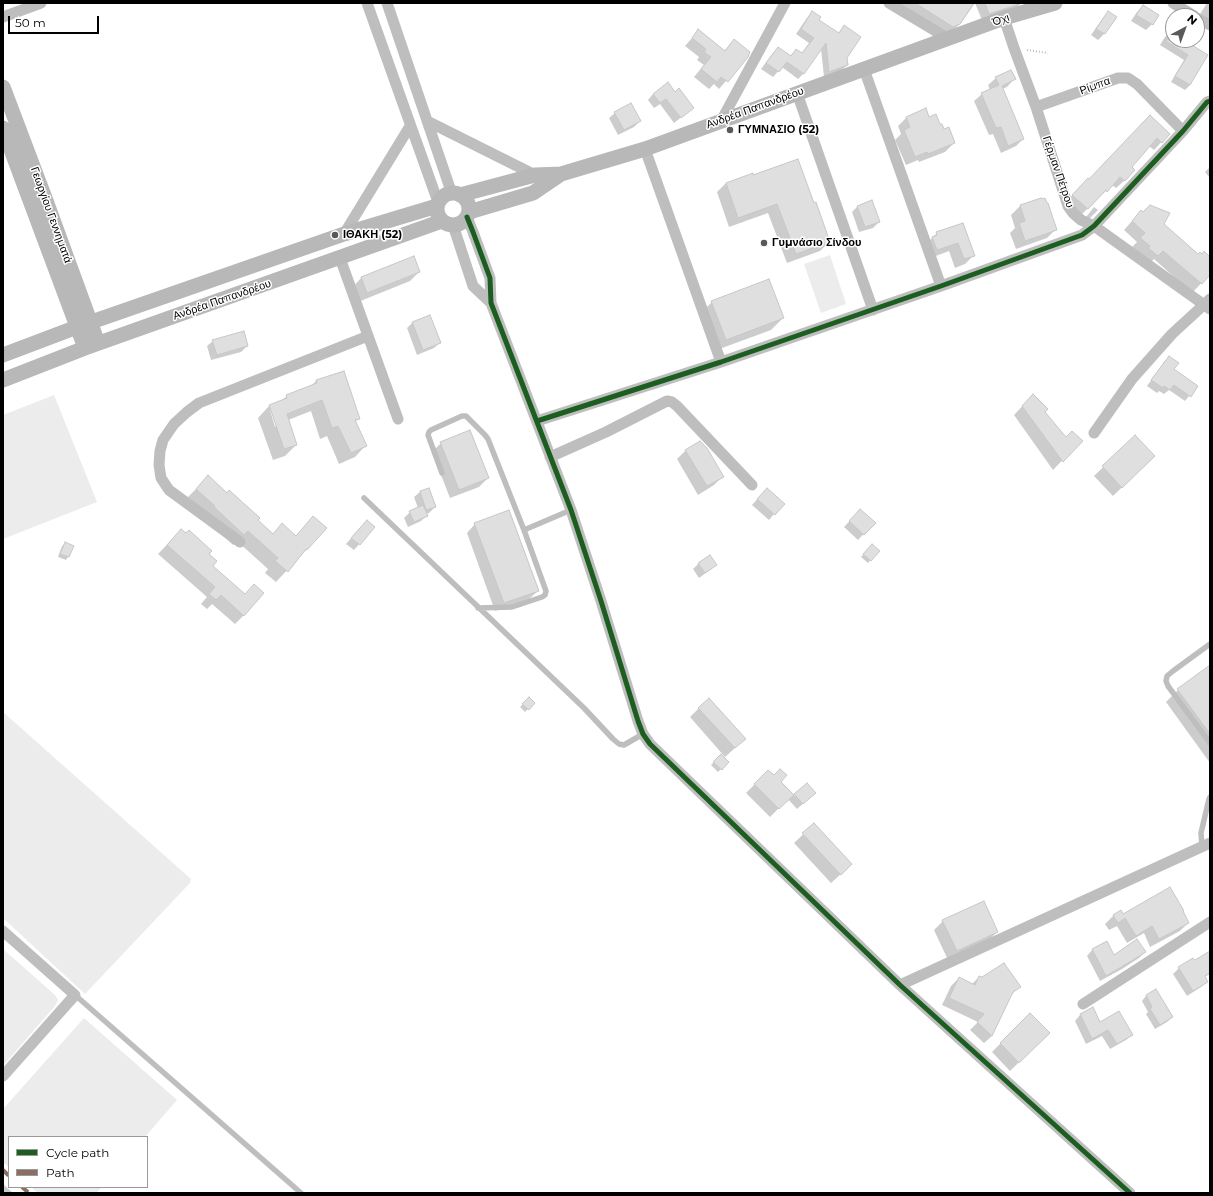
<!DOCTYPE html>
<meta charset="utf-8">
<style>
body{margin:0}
#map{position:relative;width:1213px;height:1196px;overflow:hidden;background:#fff;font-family:Montserrat,sans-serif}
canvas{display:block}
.frame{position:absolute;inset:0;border:4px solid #000;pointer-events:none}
.legend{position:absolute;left:8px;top:1136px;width:140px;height:52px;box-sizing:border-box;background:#fff;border:1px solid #999;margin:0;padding:5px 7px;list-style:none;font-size:12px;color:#000}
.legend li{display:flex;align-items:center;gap:8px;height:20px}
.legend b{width:20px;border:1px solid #999}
.north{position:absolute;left:1165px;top:8px;width:40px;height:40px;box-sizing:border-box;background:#fff;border:1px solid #999;border-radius:50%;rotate:41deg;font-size:11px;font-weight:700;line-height:16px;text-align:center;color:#000}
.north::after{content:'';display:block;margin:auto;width:14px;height:18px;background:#595959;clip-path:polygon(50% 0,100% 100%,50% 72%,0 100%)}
.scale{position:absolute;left:8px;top:16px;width:91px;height:18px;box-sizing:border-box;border:2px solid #000;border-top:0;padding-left:5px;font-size:12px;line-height:14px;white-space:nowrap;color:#000;-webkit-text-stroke:3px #fff;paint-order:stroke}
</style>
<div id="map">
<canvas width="1213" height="1196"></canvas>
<div class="frame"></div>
<ul class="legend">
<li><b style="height:5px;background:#1b5e20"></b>Cycle path</li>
<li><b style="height:5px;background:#8d6e63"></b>Path</li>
</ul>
<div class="north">N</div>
<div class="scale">50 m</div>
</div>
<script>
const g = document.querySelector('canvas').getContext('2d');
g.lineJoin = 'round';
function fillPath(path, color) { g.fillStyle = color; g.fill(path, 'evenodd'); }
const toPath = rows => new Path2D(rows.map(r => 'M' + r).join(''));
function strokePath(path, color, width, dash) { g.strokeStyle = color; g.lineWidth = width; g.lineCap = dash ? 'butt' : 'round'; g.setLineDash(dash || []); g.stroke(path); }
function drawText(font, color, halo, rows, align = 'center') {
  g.font = font + ' Montserrat,sans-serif'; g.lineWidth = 3; g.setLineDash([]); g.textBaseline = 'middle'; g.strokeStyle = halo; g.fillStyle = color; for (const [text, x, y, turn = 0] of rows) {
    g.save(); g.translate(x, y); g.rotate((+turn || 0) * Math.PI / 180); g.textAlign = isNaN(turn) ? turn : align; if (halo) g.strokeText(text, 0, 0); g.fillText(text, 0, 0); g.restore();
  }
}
const green = toPath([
 [830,255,846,304,821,313,804,264],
 [54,395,97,502,3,539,3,415],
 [3,712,191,879,190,883,85,994,3,918],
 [3,949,55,995,58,1000,55,1006,3,1066],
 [84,1018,177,1100,145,1137,9,1137,9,1167,3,1162,3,1109],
 [31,1187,102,1187,96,1193,38,1193]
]);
const shadow = toPath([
 [889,3,975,3,960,24,952,31,946,33],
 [975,3,1021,3,1015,10,982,20],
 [1207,3,1210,3,1210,30,1197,19],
 [1143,6,1158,15,1152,24,1146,30,1131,21,1137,12],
 [812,12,818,21,838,33,844,27,847,65,841,71,824,77,821,49,803,74,798,79,782,67,773,77,761,69,773,53,778,48,790,56,796,50,801,54,809,43,796,34,807,18],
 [1109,13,1115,17,1104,34,1098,40,1091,35,1103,18],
 [699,30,724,51,734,41,747,57,719,89,714,84,709,89,694,77,704,65,697,60,699,57,685,46],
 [1170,32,1173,34,1173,40,1182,40,1207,55,1190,85,1185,90,1171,82,1184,60,1160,45,1165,37],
 [996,78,1014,79,1007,87,1002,89,1023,139,1016,146,1001,153,993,134,989,135,974,101,982,94,990,90,988,85],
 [653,94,693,108,674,123,660,104,654,108,648,100],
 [615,113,640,121,634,127,618,135,609,118],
 [907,117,929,118,939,126,954,143,945,152,919,162,918,160,906,165,895,140,901,134,898,126],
 [1143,124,1169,134,1154,150,1149,146,1130,167,1133,171,1124,181,1116,188,1112,185,1080,216,1065,203,1080,187,1089,181],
 [1210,167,1210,178,1205,172],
 [752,174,753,176,814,204,829,242,820,251,787,263,768,213,729,227,717,192,726,183],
 [1041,199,1056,229,1047,238,1016,249,1010,233,1015,228,1011,215,1020,206],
 [858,206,879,222,873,228,859,232,852,212],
 [1094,207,1098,210,1089,219,1086,217],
 [1132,221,1198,255,1210,258,1210,274,1192,293,1154,259,1149,264,1132,247,1137,242,1124,230],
 [963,224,974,255,965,264,955,268,949,251,928,259,928,242,937,233],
 [419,272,410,281,358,302,353,287,361,278],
 [712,302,783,318,771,330,714,351,700,314],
 [412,323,439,343,434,348,417,355,407,328],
 [213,341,247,346,241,352,211,360,207,346],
 [1169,357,1173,370,1197,386,1185,401,1169,390,1164,394,1159,391,1157,393,1147,386,1164,362],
 [344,372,359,418,355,422,366,445,355,457,339,464,327,436,320,439,311,411,288,420,296,445,285,456,273,460,258,418,269,406,281,401,287,396,310,387,316,381],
 [270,410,272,410,277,425,275,427],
 [1033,395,1044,412,1065,438,1081,441,1053,470,1014,415],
 [1135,436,1145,465,1113,496,1094,476],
 [441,443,488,478,479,487,450,498,432,452],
 [686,450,722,477,714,485,698,495,677,459],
 [208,477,272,535,282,525,296,536,313,517,307,549,276,582,265,573,268,569,237,541,233,545,185,500],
 [420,492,435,507,429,513,426,514,426,516,421,521,408,527,404,518,410,512,418,508,414,497],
 [761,495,774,514,769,520,752,505],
 [860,510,874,523,858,540,844,527],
 [475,524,538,591,529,599,495,611,467,533],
 [361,527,374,527,354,550,346,544],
 [181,530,208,554,211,566,244,615,235,624,212,604,207,609,201,604,207,597,158,554],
 [65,544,72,547,68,557,66,560,58,557,62,546],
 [869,548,878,551,868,563,861,557],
 [699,563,715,565,710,570,699,578,693,569],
 [1210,666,1210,763,1166,702,1178,690],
 [529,698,534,703,525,712,520,707],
 [699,708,745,739,725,757,690,717],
 [721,755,728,762,718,772,711,765],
 [768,771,794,796,807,784,815,793,797,809,788,799,770,817,746,793],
 [814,824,842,873,831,883,794,843],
 [1114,915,1123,915,1188,923,1180,931,1150,947,1144,933,1127,943,1117,926,1109,930,1105,924],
 [943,921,997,932,988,941,948,960,934,930],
 [1107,943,1114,956,1145,952,1139,958,1122,969,1100,981,1087,956,1092,950],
 [1210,958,1210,974,1204,977,1207,982,1201,987,1187,996,1173,974,1179,968,1194,961],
 [979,977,1019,987,1010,996,992,1036,984,1043,970,1030,978,1022,942,1005,951,986,959,978,972,984],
 [1156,990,1172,1017,1167,1022,1155,1029,1146,1014,1148,1012,1142,1001,1146,996],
 [1092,1009,1100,1024,1132,1034,1126,1040,1110,1049,1102,1036,1086,1044,1075,1021,1080,1015],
 [1030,1014,1049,1033,1010,1071,992,1052],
 [3,1184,13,1193,3,1193]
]);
const building = toPath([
 [915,3,974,3,960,24,953,27,915,3],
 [985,3,1022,3,989,14,985,3],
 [1143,5,1159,15,1153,25,1136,15,1143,5],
 [812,11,821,17,819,20,839,33,844,25,861,37,847,58,848,65,829,72,826,43,804,74,787,62,779,72,766,63,778,47,791,56,796,49,802,53,814,38,801,29,812,11],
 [1108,11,1117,17,1105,34,1096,29,1108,11],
 [698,29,725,51,734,39,750,52,748,57,728,82,721,77,717,82,701,69,711,57,704,52,706,49,692,38,698,29],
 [1164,40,1184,40,1208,55,1190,85,1175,76,1188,55,1164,40],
 [1011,70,1016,79,1002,86,1024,139,1008,146,1001,127,996,128,981,93,999,85,995,77,1011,70],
 [668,82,675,92,679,88,694,108,681,118,666,99,660,103,653,94,668,82],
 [631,103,641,121,624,130,614,112,631,103],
 [926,108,929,117,936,114,940,124,942,124,944,129,949,127,955,143,928,154,927,152,915,157,904,130,910,127,906,117,926,108],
 [1150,115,1170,134,1162,143,1157,138,1132,167,1135,170,1125,181,1120,177,1107,192,1106,190,1088,209,1072,195,1088,178,1089,179,1150,115],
 [798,159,814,203,816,202,830,242,796,254,777,204,738,218,726,183,753,173,753,175,798,159],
 [1041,198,1042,199,1045,198,1047,203,1048,203,1057,230,1025,241,1019,223,1025,221,1020,205,1041,198],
 [872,200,880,222,865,227,857,206,872,200],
 [1150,205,1170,213,1164,224,1198,254,1200,252,1202,254,1204,251,1210,257,1210,275,1202,284,1163,251,1158,256,1148,248,1150,246,1140,238,1145,233,1132,221,1141,210,1143,212,1150,205],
 [963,223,975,256,964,259,958,243,937,250,932,237,937,235,936,232,963,223],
 [414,256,420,272,367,293,361,277,414,256],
 [769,279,784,318,726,340,711,301,769,279],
 [430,315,441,343,423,350,412,322,430,315],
 [244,331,248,346,217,355,212,340,244,331],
 [1169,356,1179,363,1174,369,1198,386,1191,397,1174,385,1170,390,1164,386,1163,388,1151,380,1169,356],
 [344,371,360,419,355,420,367,446,351,453,338,426,332,428,322,400,287,414,297,445,284,449,269,405,287,398,286,395,317,383,316,380,344,371],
 [1033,394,1048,409,1045,412,1066,437,1072,431,1083,441,1063,462,1022,406,1033,394],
 [470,430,489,478,459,490,440,442,470,430],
 [1135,435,1155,456,1122,488,1102,466,1135,435],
 [700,441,707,448,724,477,707,486,685,450,700,441],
 [208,475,227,493,229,490,260,518,258,520,273,534,282,523,296,536,313,516,327,528,307,550,306,549,288,572,275,561,278,558,248,531,244,535,214,507,215,506,196,489,208,475],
 [429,488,436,507,426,510,420,491,429,488],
 [767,488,785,504,775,515,757,499,767,488],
 [423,505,428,516,414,522,409,511,423,505],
 [860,509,876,523,864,535,849,521,860,509],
 [509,510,539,591,504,603,474,523,509,510],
 [367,520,375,527,360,545,351,538,367,520],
 [181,529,186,533,189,530,212,551,209,554,217,561,213,566,245,594,254,584,264,593,244,616,221,595,216,600,209,594,215,587,167,545,181,529],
 [65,542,74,546,69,557,60,554,65,542],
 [872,544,880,551,871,561,863,554,872,544],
 [710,555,717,565,705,573,698,563,710,555],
 [1210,665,1210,734,1177,689,1210,665],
 [529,697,535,703,529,710,522,704,529,697],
 [709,698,746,739,735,748,698,708,709,698],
 [721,754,729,762,722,770,713,762,721,754],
 [780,769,787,775,781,782,794,795,779,809,754,784,768,770,774,775,780,769],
 [807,783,816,793,803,804,794,794,807,783],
 [814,823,852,864,841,875,802,833,814,823],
 [1170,887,1184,911,1183,911,1189,923,1159,939,1152,926,1136,936,1125,918,1118,923,1113,915,1121,910,1123,914,1170,887],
 [984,901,998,932,957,951,942,920,984,901],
 [1137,939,1146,952,1128,963,1106,976,1092,949,1107,941,1114,955,1137,939],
 [1210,951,1210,973,1205,976,1208,982,1193,991,1178,967,1193,958,1195,960,1210,951],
 [1004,963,1021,987,1013,992,992,1036,977,1022,984,1014,949,998,959,977,975,985,979,976,982,977,1004,963],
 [1156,989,1173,1017,1160,1025,1150,1009,1152,1007,1146,995,1156,989],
 [1093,1007,1100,1022,1119,1011,1133,1035,1117,1044,1108,1030,1092,1039,1080,1014,1093,1007],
 [1030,1013,1050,1033,1019,1063,1000,1043,1030,1013]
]);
const path = toPath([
 [1027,50,1048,53]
]);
const lane = toPath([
 [442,473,428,435,429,432,431,430,462,416,466,416,485,435,488,439,524,530],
 [364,498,584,708,613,739,619,744,624,745,643,734],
 [478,608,512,607,542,597,545,595,546,591,524,530,571,510],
 [1210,644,1173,671,1167,676,1166,681,1168,686,1210,743],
 [1202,847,1201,833,1209,799,1210,797],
 [75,995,301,1193]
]);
const street = toPath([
 [367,3,438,202],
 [387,3,452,194],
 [889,3,949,39],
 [1173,3,1194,16],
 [3,17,41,3],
 [1004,18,1014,48,1036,107,1068,206,1073,213,1081,220,1094,226,1210,309],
 [1197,18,1210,25],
 [864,69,941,286],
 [797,93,873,310],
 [1036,107,1118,78,1128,78,1137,84,1183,131],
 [427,121,535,175],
 [721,121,785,3],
 [645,149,721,362],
 [467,217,473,232,490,278,491,303,571,510,601,601,638,721,643,734,650,744,900,985,1130,1193],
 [453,225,473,286,491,303],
 [344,234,410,126],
 [340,258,398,419],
 [537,421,721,362,941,286,1082,235,1094,226,1183,131,1207,102,1210,101],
 [1094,433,1132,379,1172,334,1210,299],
 [550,457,606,432,667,401,672,402,677,406,752,485],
 [240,542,169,490,161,478,159,465,160,451,163,440,174,424,187,412,199,403,368,336],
 [3,931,75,995,3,1076],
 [900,985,1210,843],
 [1083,1004,1210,922]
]);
const secondary = toPath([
 [3,87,45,198,98,343],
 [3,128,85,348],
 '437 209a16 16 0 1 1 32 0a16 16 0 1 1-32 0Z',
 [460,195,535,175,561,174,645,149,1004,18,1055,3],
 [469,212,533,193,561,174],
 [3,355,77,327,344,234,437,206],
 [3,380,85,348,442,221]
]);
const quiet = toPath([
 [3,1170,9,1176],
 [22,1187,29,1193]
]);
const cycleway = toPath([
 [467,217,473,232,490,278,491,303,571,510,601,601,638,721,643,734,650,744,900,985,1130,1193],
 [537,421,721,362,941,286,1082,235,1094,226,1183,131,1207,102,1210,101]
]);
const markers = [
 [730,130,4,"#595959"],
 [335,235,4,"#595959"],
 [764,243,4,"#595959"]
];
const streetNames = [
 ["Όχι",1001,20,-19],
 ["Ρίμπα",1095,86,-20],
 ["Ανδρέα Παπανδρέου",755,108,-20],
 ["Γέρμαν Πέτρου",1058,172,71],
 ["Γεωργίου Γεννηματά",51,215,70],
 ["Ανδρέα Παπανδρέου",222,300,-19]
];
const poiNames = [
 ["ΓΥΜΝΑΣΙΟ (52)",738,130],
 ["ΙΘΑΚΗ (52)",343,235],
 ["Γυμνάσιο Σίνδου",772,243]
];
fillPath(green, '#ececec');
fillPath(shadow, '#0003');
fillPath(building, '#dfdfdf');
strokePath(building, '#c7c7c7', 1);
strokePath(path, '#b9b9b9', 2, [1, 2]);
strokePath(lane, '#bebebe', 5.5);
strokePath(street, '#bebebe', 11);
strokePath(secondary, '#b8b8b8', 15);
strokePath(quiet, '#8d6e63', 4, [8, 4]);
strokePath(cycleway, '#1b5e20', 5);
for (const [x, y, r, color] of markers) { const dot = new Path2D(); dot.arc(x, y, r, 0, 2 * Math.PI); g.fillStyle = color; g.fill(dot); strokePath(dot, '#fff', 1.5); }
drawText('11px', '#000', '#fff', streetNames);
drawText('bold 11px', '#000', '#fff', poiNames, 'left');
</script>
